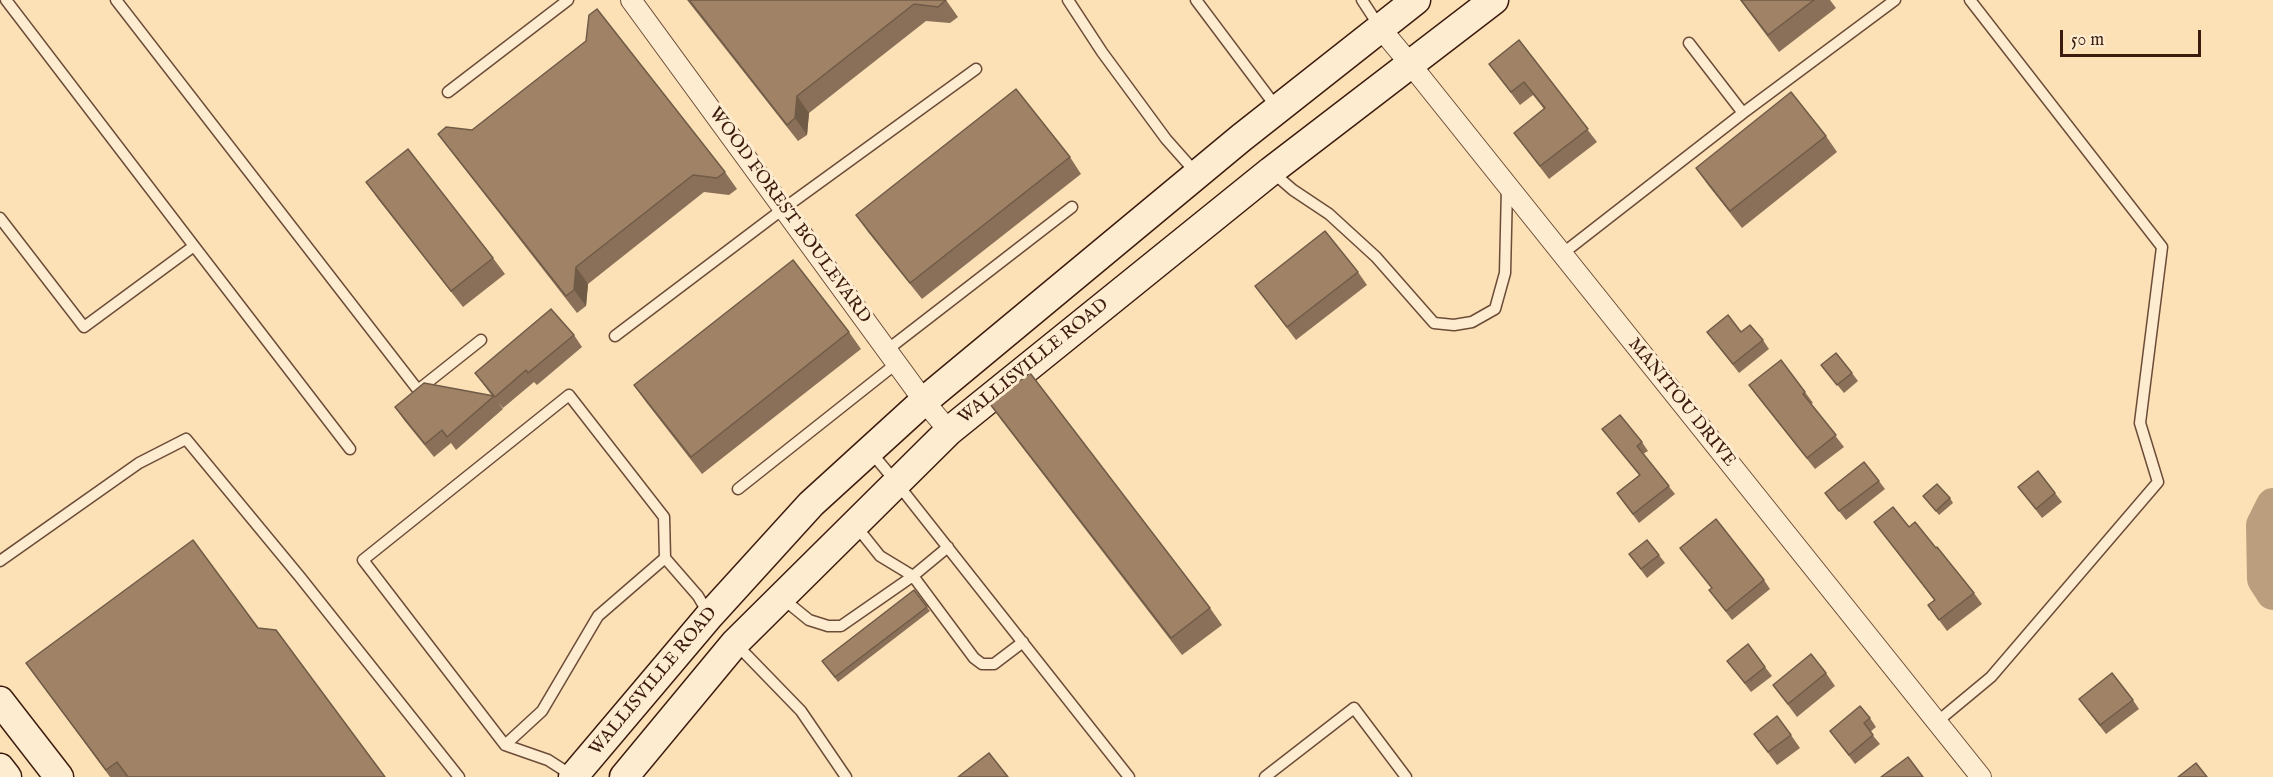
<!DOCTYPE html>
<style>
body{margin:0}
#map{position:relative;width:2273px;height:777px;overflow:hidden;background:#fce1b7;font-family:"IM FELL English",serif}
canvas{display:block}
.scale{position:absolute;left:2060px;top:30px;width:141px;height:27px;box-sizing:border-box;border:3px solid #3c1b0e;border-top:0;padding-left:8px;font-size:18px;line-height:21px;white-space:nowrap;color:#3c1b0e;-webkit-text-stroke:4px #fdecd0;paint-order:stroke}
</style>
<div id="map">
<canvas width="2273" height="777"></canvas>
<div class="scale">50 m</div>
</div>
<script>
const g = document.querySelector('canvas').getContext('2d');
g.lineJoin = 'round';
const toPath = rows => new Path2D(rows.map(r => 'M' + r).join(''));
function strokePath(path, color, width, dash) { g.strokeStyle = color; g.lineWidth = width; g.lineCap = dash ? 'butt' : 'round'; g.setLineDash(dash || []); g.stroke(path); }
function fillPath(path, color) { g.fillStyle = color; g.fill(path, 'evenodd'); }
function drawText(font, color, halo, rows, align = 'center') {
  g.font = font + ' "IM FELL English",serif'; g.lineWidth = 6; g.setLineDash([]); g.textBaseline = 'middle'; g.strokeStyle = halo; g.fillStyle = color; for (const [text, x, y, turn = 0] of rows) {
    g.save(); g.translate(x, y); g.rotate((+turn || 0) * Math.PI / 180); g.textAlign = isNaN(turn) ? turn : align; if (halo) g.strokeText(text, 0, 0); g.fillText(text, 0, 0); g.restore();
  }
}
const river = toPath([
 [2273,505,2263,525,2264,579,2273,593]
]);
const service = toPath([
 [6,0,194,246],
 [116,0,418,390,481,340],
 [1068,0,1102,52,1166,139,1197,174],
 [1196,0,1277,108],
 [1362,0,1379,26],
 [1689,43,1743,113],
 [448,92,568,0],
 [1271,171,1293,190,1329,214,1376,257,1434,323,1454,325,1472,322,1495,309,1505,273,1507,188],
 [0,218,84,327,194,246,350,449],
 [1562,254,1743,113,1895,0],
 [615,336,783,209,976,69],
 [887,350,1072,207],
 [870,451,896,482,1129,777],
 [738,489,897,363],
 [856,526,880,556,913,576,974,658,982,664,994,664,1023,642],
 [0,561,139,463,186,439,300,577,459,777],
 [782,598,809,620,828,626,841,626,913,576,948,547],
 [735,643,801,711,846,777],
 [1938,721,1991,677,2158,482,2140,423,2162,247,1970,0],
 [505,745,542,711,598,616,665,558],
 [573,776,548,760,505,745,363,560,569,395,664,517,665,558,698,596,708,613],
 [1265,777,1354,708,1406,777]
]);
const minor = toPath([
 [631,0,924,401,949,431],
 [1381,29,1411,65,1981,777]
]);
const secondary = toPath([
 [0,701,59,777],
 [0,768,7,777],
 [573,777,710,615,811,504,924,401,1241,138,1416,0],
 [624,777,735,643,949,431,1271,171,1494,0]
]);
const wall = toPath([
 [687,0,946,0,958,17,950,23,926,21,809,113,807,135,798,141],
 [1740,0,1830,0,1836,8,1779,52],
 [1519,40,1597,142,1549,179,1514,133,1544,109,1533,95,1520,105,1489,64],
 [438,134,725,172,737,189,729,195,704,192,588,284,586,306,577,313,450,150],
 [1826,136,1837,152,1742,228,1708,185,1696,168],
 [1070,157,1081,174,922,299,868,232,856,215],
 [366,182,493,258,505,274,463,307,378,199],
 [1358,272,1367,285,1296,340,1255,286],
 [849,332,861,349,702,474,646,402,634,385],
 [1707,332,1741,332,1763,340,1769,349,1739,373],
 [574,335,582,347,537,385,534,382,503,408,499,403,503,409,456,450,451,443,434,457,404,420,395,407,492,396,475,373],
 [1821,365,1852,373,1858,381,1844,393],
 [1749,385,1805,392,1813,403,1811,404,1844,447,1815,469,1757,396],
 [990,404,1210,608,1222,625,1182,655,1002,421],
 [1602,429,1642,442,1648,451,1643,454,1675,494,1639,523,1617,493,1639,475],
 [1879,481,1885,489,1846,520,1825,493],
 [2018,487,2055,493,2062,502,2042,518],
 [1923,496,1950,498,1953,503,1939,515],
 [1874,522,1909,527,1936,548,1974,593,1982,604,1947,631,1928,605,1934,600],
 [1680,548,1764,580,1770,589,1732,620,1709,590,1712,588],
 [1629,554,1659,555,1665,563,1647,578],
 [914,590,930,611,838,682,822,661],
 [258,628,385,777,110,777,26,663],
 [1727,661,1765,667,1772,676,1751,692],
 [1826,673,1835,686,1797,717,1773,685],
 [2079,699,2133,700,2139,709,2106,734],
 [1870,718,1876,727,1870,732,1880,744,1855,764,1830,731],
 [1754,734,1791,735,1800,748,1777,765]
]);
const shadedWall = toPath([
 [797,96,809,113,807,135,795,118],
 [576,267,588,284,586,306,574,290]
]);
const building = toPath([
 [689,0,946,0,938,7,914,4,797,96,795,118,787,125,689,0],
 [1741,0,1814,0,1768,35,1741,0],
 [597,9,725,172,717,178,693,175,576,267,574,290,566,296,438,134,446,127,472,130,586,41,589,15,597,9],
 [1519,40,1588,129,1540,166,1514,133,1545,108,1524,82,1511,92,1489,64,1519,40],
 [1016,89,1070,157,910,283,856,215,1016,89],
 [1791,92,1826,136,1730,211,1696,168,1791,92],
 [408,149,493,258,451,291,366,182,408,149],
 [1325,231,1358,272,1287,327,1255,286,1325,231],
 [793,260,849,332,691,457,634,385,793,260],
 [551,309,574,335,528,373,526,370,495,397,475,373,551,309],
 [1728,315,1741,332,1750,325,1763,340,1733,364,1707,332,1728,315],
 [1836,353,1852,373,1837,385,1821,365,1836,353],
 [1781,360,1805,392,1803,394,1836,435,1807,458,1749,385,1781,360],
 [1030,373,1210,608,1171,638,990,404,1030,373],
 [424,383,494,396,447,437,442,430,425,444,395,407,424,383],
 [1620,415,1642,442,1637,446,1669,486,1633,514,1617,493,1640,475,1602,429,1620,415],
 [1864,462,1879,481,1839,511,1825,493,1864,462],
 [2038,471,2055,493,2036,509,2018,487,2038,471],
 [1937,484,1950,498,1936,511,1923,496,1937,484],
 [1893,507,1909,527,1915,522,1936,548,1937,547,1974,593,1939,620,1928,605,1935,600,1874,522,1893,507],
 [1716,519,1764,580,1726,611,1709,590,1712,588,1680,548,1716,519],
 [193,540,258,628,276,630,385,777,128,777,117,762,106,770,26,663,193,540],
 [1647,540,1659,555,1641,569,1629,554,1647,540],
 [914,590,927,607,835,677,822,661,914,590],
 [1748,644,1765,667,1745,683,1727,661,1748,644],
 [1811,654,1826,673,1788,704,1773,685,1811,654],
 [2112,673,2133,700,2100,725,2079,699,2112,673],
 [1860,706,1870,718,1864,723,1873,735,1849,755,1830,731,1860,706],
 [1777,716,1791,735,1768,752,1754,734,1777,716],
 [989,753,1008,777,958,777,989,753],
 [1908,757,1923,777,1881,777,1908,757],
 [2196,763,2207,777,2178,777,2196,763]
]);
const streetNames = [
 ["WOOD FOREST BOULEVARD",789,216,54],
 ["WALLISVILLE ROAD",1034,362,-39],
 ["MANITOU DRIVE",1681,403,51],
 ["WALLISVILLE ROAD",654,682,-50]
];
strokePath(river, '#bb9e7e', 34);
strokePath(service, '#6c4c38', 13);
strokePath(minor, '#6c4c38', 22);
strokePath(secondary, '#3c1b0e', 31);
strokePath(service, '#fdecd0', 10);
strokePath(minor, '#fdecd0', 20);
strokePath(secondary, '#fdecd0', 28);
fillPath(wall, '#8a7058');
fillPath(shadedWall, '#705b47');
fillPath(building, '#a08266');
strokePath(building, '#705b47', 1.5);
drawText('18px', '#3c1b0e', '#fdecd0', streetNames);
</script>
